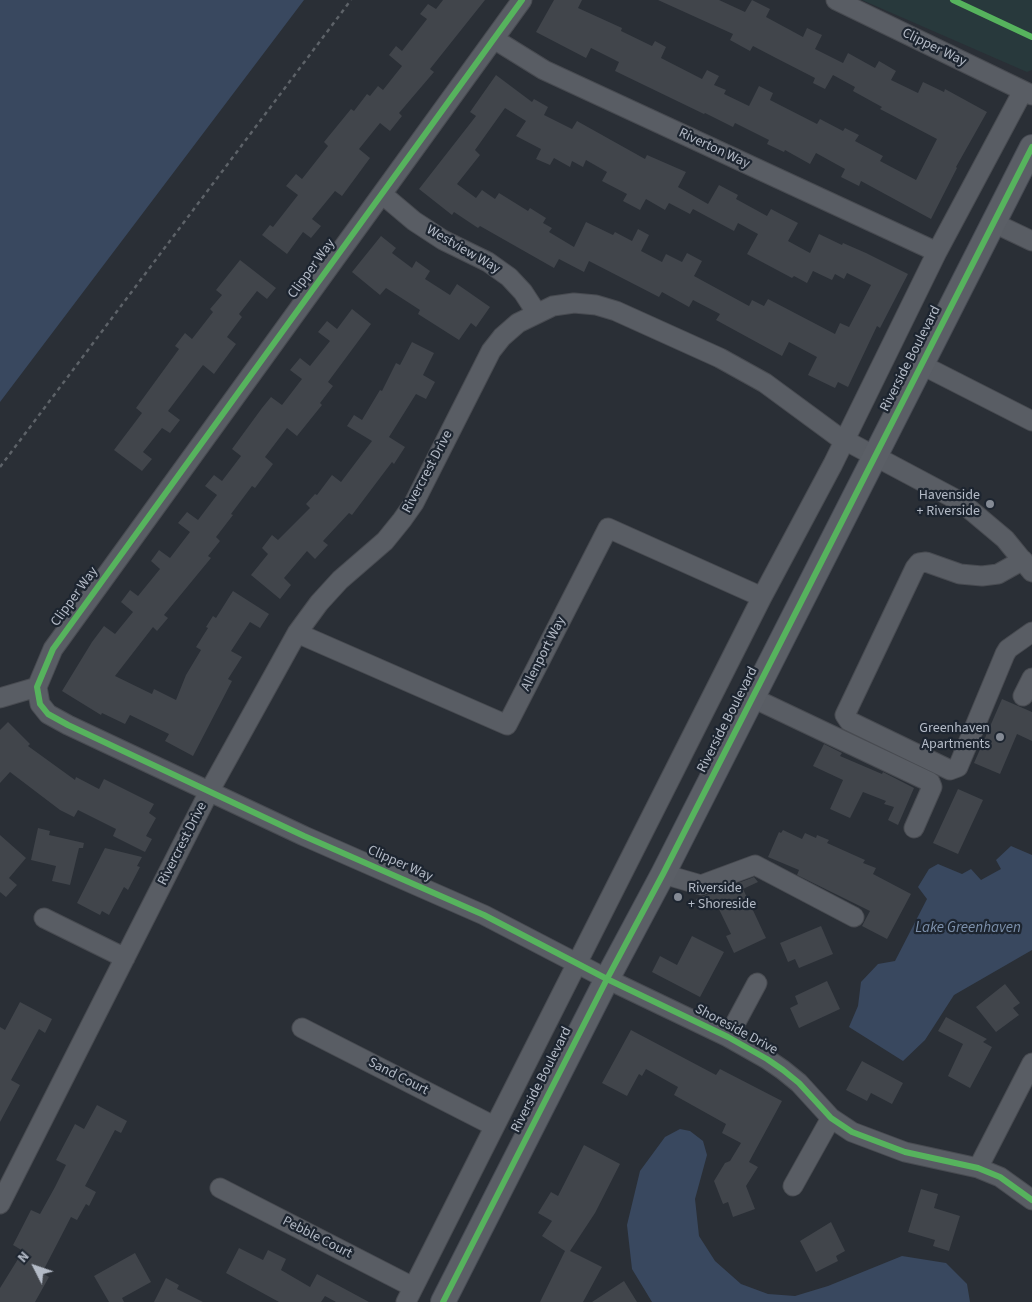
<!DOCTYPE html>
<style>
body{margin:0}
#map{position:relative;width:1032px;height:1302px;overflow:hidden;background:#2a2f36;font-family:"Source Sans 3",sans-serif}
canvas{display:block}
.north{position:absolute;left:10px;top:1242px;width:50px;height:50px;-webkit-text-stroke:4px #1d2530;paint-order:stroke;rotate:311deg;font-size:14px;font-weight:700;line-height:20px;text-align:center;color:#b4bbc7}
.north::after{content:'';display:block;margin:auto;width:18px;height:22px;background:#b4bbc7;clip-path:polygon(50% 0,100% 100%,50% 72%,0 100%)}
</style>
<div id="map">
<canvas width="1032" height="1302"></canvas>
<div class="north">N</div>
</div>
<script>
const g = document.querySelector('canvas').getContext('2d');
g.lineJoin = 'round';
function fillPath(path, color) { g.fillStyle = color; g.fill(path, 'evenodd'); }
const toPath = rows => new Path2D(rows.map(r => 'M' + r).join(''));
function strokePath(path, color, width, dash) { g.strokeStyle = color; g.lineWidth = width; g.lineCap = dash ? 'butt' : 'round'; g.setLineDash(dash || []); g.stroke(path); }
function drawText(font, color, halo, rows, align = 'center') {
  g.font = font + ' "Source Sans 3",sans-serif'; g.lineWidth = 4.5; g.setLineDash([]); g.textBaseline = 'middle'; g.strokeStyle = halo; g.fillStyle = color; for (const [text, x, y, turn = 0] of rows) {
    g.save(); g.translate(x, y); g.rotate((+turn || 0) * Math.PI / 180); g.textAlign = isNaN(turn) ? turn : align; if (halo) g.strokeText(text, 0, 0); g.fillText(text, 0, 0); g.restore();
  }
}
const green = toPath([
 [862,0,1032,0,1032,70,1027,72]
]);
const water = toPath([
 [0,0,304,0,0,402],
 [1011,846,1032,855,1032,950,954,995,925,1040,903,1061,849,1027,858,1006,861,982,878,964,895,961,927,899,918,887,929,869,938,864,962,874,971,869,981,880,1001,869,996,860],
 [680,1129,690,1131,703,1141,707,1155,695,1199,699,1236,715,1261,741,1284,768,1294,795,1296,828,1286,902,1256,946,1263,967,1284,970,1302,652,1302,632,1269,627,1225,640,1171,665,1137]
]);
const building = toPath([
 [443,0,485,0,430,69,434,72,399,113,402,116,390,131,380,123,359,149,370,158,342,196,335,191,312,219,321,226,311,238,303,232,287,254,262,235,270,225,273,227,298,195,286,186,296,174,302,179,328,146,324,142,351,109,354,111,367,94,370,96,378,86,383,90,402,66,389,55,396,46,402,51,427,19,420,14,428,4,436,9],
 [554,0,582,0,578,8,622,28,621,31,652,46,655,41,666,47,661,58,702,79,707,70,719,76,714,85,726,90,724,94,749,106,759,86,773,93,770,100,817,124,820,119,843,131,845,128,859,135,855,141,883,156,880,161,916,180,937,139,880,109,882,107,853,91,855,87,833,75,825,89,813,83,815,78,776,58,753,46,750,51,730,40,733,34,658,0,719,0,745,12,752,0,770,9,766,17,803,37,807,28,822,35,815,49,843,63,848,53,875,68,879,61,896,71,891,80,918,93,923,82,944,92,945,89,987,112,956,167,957,168,931,219,861,181,859,186,841,177,845,169,816,153,810,164,785,150,784,152,767,144,769,140,735,123,733,127,705,113,704,114,615,71,619,62,591,48,586,58,536,32],
 [496,75,532,102,534,99,548,107,544,115,572,129,577,121,645,159,647,155,686,172,678,187,708,204,719,185,738,195,736,199,767,216,771,209,798,223,788,241,810,253,819,234,842,245,843,243,866,253,908,274,880,328,877,326,848,387,838,382,835,388,808,375,817,357,789,342,782,356,716,320,720,314,693,300,689,307,662,292,659,297,589,261,584,272,559,259,554,268,480,226,478,228,454,212,452,215,419,189,476,116,470,112],
 [505,108,526,121,516,136,541,149,536,159,550,165,554,158,570,167,572,161,583,167,586,160,607,172,602,181,627,194,623,201,640,210,646,199,665,210,669,203,690,214,693,209,734,231,738,223,758,234,747,254,792,278,794,276,807,283,813,271,832,280,835,274,844,279,847,273,871,285,849,327,840,323,835,334,768,299,764,306,752,300,749,306,694,276,702,261,687,253,682,262,666,254,662,262,641,251,649,235,638,229,632,241,615,232,613,235,586,222,574,247,549,232,552,228,543,223,546,218,530,208,528,211,499,193,495,199,482,190,476,198,457,184,480,155,475,150],
 [381,236,396,248,392,253,412,268,416,261,430,271,425,279,450,295,457,284,490,307,476,327,471,323,459,340,418,314,420,310,386,288,380,295,352,272],
 [240,260,276,288,267,299,257,291,239,314,242,317,227,337,236,344,222,363,214,374,203,365,168,411,180,420,170,433,162,428,143,452,152,459,142,471,114,450,142,413,136,408,179,349,175,346,185,333,192,339,213,312,210,309,222,295,216,290],
 [352,309,371,324,328,382,333,386,320,403,322,405,297,436,287,428,265,457,273,464,255,488,252,486,231,514,233,515,216,537,220,541,208,556,211,558,164,615,168,618,157,631,153,627,115,676,152,694,154,689,176,700,186,675,201,650,196,647,208,628,206,627,213,616,216,618,233,591,269,614,260,628,250,622,231,651,242,657,228,679,232,681,193,756,165,741,169,734,130,715,125,724,102,713,101,715,62,691,92,642,104,626,115,634,133,612,121,602,130,590,138,596,160,569,151,561,159,550,170,558,190,532,178,523,187,512,198,520,217,495,205,486,214,475,222,481,241,456,232,449,262,408,271,397,282,405,302,379,290,370,300,358,310,366,330,341,318,332,327,321,337,329],
 [412,342,434,353,423,375,435,382,426,399,416,394,389,437,405,447,394,464,392,462,352,515,349,513,323,541,328,545,315,559,307,551,284,578,291,585,280,599,251,575,268,554,262,548,272,535,278,540,310,508,306,504,315,494,317,495,332,475,341,482,372,441,347,426,354,415,362,420,380,390,382,391,396,363,400,365],
 [1002,699,1032,712,1032,741,1017,734,1000,774,974,763],
 [8,722,30,744,28,746,75,780,76,777,99,789,104,779,154,804,149,813,156,818,146,836,152,839,145,852,113,836,116,829,78,810,74,817,60,810,10,772,0,783,0,730],
 [824,744,842,753,840,756,882,774,883,772,914,788,898,825,888,820,894,807,884,804,886,801,863,792,850,818,830,809,843,780,813,766],
 [958,789,983,800,958,854,933,843],
 [38,828,50,831,49,835,84,843,83,848,79,848,70,885,52,881,56,866,31,860],
 [783,830,802,839,805,833,816,838,817,835,829,840,827,843,865,860,863,863,876,868,873,874,911,894,887,939,862,926,870,911,797,875,799,870,768,857,779,832,781,833],
 [0,835,26,858,9,878,17,885,6,897,0,892],
 [105,848,142,857,137,866,140,867,128,890,124,887,109,915,102,911,100,915,77,903],
 [754,877,758,882,743,889,766,938,734,953,726,936,731,934,716,903,701,910,696,899],
 [821,926,833,954,799,968,795,959,788,962,780,943],
 [692,936,724,952,700,997,652,972,660,956,677,965],
 [827,981,840,1009,799,1028,790,1008,798,1004,795,996],
 [1005,984,1020,1003,1013,1008,1019,1015,996,1032,976,1007],
 [20,1002,52,1019,45,1033,39,1029,11,1080,20,1085,0,1122,0,1027,5,1030],
 [946,1017,987,1039,983,1042,992,1047,970,1088,948,1076,963,1044,938,1031],
 [631,1030,716,1075,720,1069,782,1101,749,1162,758,1167,746,1186,755,1209,733,1217,728,1202,723,1204,714,1181,725,1163,730,1161,741,1143,722,1133,726,1124,674,1095,678,1087,646,1069,642,1076,639,1074,627,1096,602,1083],
 [862,1061,903,1083,892,1104,871,1093,867,1101,846,1090],
 [97,1105,127,1121,121,1133,115,1130,85,1186,96,1192,89,1206,86,1204,77,1220,71,1217,42,1273,49,1277,35,1302,0,1302,0,1288,23,1251,13,1245,31,1210,40,1214,55,1187,66,1165,56,1160,75,1124,84,1129],
 [584,1145,620,1164,595,1213,570,1251,602,1267,583,1302,540,1302,565,1251,542,1236,552,1221,538,1213,551,1192,558,1196],
 [921,1189,938,1194,934,1208,960,1216,949,1251,933,1246,935,1240,908,1232],
 [831,1222,845,1251,836,1256,838,1261,816,1272,800,1241],
 [239,1248,263,1260,268,1250,286,1259,281,1270,310,1287,317,1274,369,1302,336,1302,325,1296,321,1302,279,1302,226,1273],
 [135,1253,151,1282,122,1298,124,1302,109,1302,94,1276],
 [166,1278,179,1285,177,1289,203,1302,154,1302],
 [624,1281,637,1302,592,1302]
]);
const path = toPath([
 [0,467,351,0]
]);
const minor = toPath([
 [522,0,53,649,37,687,40,704,48,714,68,725,304,836,484,915,607,979,728,1037,767,1059,783,1070,799,1083,831,1118,852,1132,905,1152,978,1168,1000,1177,1032,1200],
 [836,0,1032,95],
 [494,39,544,70,937,252],
 [382,194,414,221,443,240,488,262,509,277,523,292,536,312],
 [994,223,1032,241],
 [922,365,1032,421],
 [1023,560,998,574,982,576,960,574,926,562,919,563,915,568,845,715,849,721,950,770,958,767,1005,654,1008,649,1032,632],
 [297,633,507,725,608,528,762,597],
 [1023,696,1032,678],
 [0,698,37,687],
 [753,698,930,782,932,787,914,828],
 [663,874,701,885,755,865,854,917],
 [44,918,125,958],
 [302,1028,494,1126],
 [728,1037,757,983],
 [978,1168,1032,1063],
 [793,1186,831,1118],
 [220,1188,413,1287],
 [0,1204,210,790,297,633,319,603,340,580,385,541,402,520,414,503,491,351,502,337,518,323,553,306,574,303,596,305,616,311,720,358,765,383,837,436,961,502,1005,539,1032,572],
 [406,1302,762,597,833,464,937,252,1023,91]
]);
const major = toPath([
 [443,1302,607,979,663,874,1032,147]
]);
const cycleway = toPath([
 [522,0,53,649,37,687,40,704,48,714,68,725,304,836,484,915,607,979,728,1037,767,1059,783,1070,799,1083,831,1118,852,1132,905,1152,978,1168,1000,1177,1032,1200],
 [953,0,1032,37],
 [443,1302,607,979,663,874,1032,147]
]);
const markers = [
 [990,504,5,"#848a94"],
 [1000,737,5,"#848a94"],
 [678,897,5,"#848a94"]
];
const streetNames = [
 ["Clipper Way",934,48,26],
 ["Riverton Way",714,149,25],
 ["Westview Way",463,250,30],
 ["Clipper Way",312,269,-54],
 ["Riverside Boulevard",911,359,-63],
 ["Rivercrest Drive",428,472,-62],
 ["Clipper Way",75,597,-54],
 ["Allenport Way",544,654,-63],
 ["Riverside Boulevard",728,720,-63],
 ["Rivercrest Drive",183,844,-63],
 ["Clipper Way",400,864,24],
 ["Shoreside Drive",736,1030,28],
 ["Sand Court",398,1077,27],
 ["Riverside Boulevard",542,1080,-63],
 ["Pebble Court",317,1238,27]
];
const poiNames = [
 ["Havenside",980,496],
 ["+ Riverside",980,512],
 ["Greenhaven",990,729],
 ["Apartments",990,745],
 ["Riverside",688,889,"left"],
 ["+ Shoreside",688,905,"left"]
];
const waterNames = [
 ["Lake Greenhaven",968,929]
];
fillPath(green, '#28393c');
fillPath(water, '#39485f');
fillPath(building, '#41454b');
strokePath(minor, '#484b51', 21);
strokePath(major, '#474b53', 26);
strokePath(path, '#5d6268', 2.5, [4, 4]);
strokePath(minor, '#595d64', 19);
strokePath(major, '#5b5f66', 24);
strokePath(cycleway, '#56b35d', 6);
for (const [x, y, r, color] of markers) { const dot = new Path2D(); dot.arc(x, y, r, 0, 2 * Math.PI); g.fillStyle = color; g.fill(dot); strokePath(dot, '#1d2530', 2); }
drawText('14px', '#b4bbc7', '#1d2530', streetNames);
drawText('14px', '#b4bbc7', '#1d2530', poiNames, 'right');
drawText('italic 15px', '#7d91ac', '#1d2530', waterNames);
</script>
